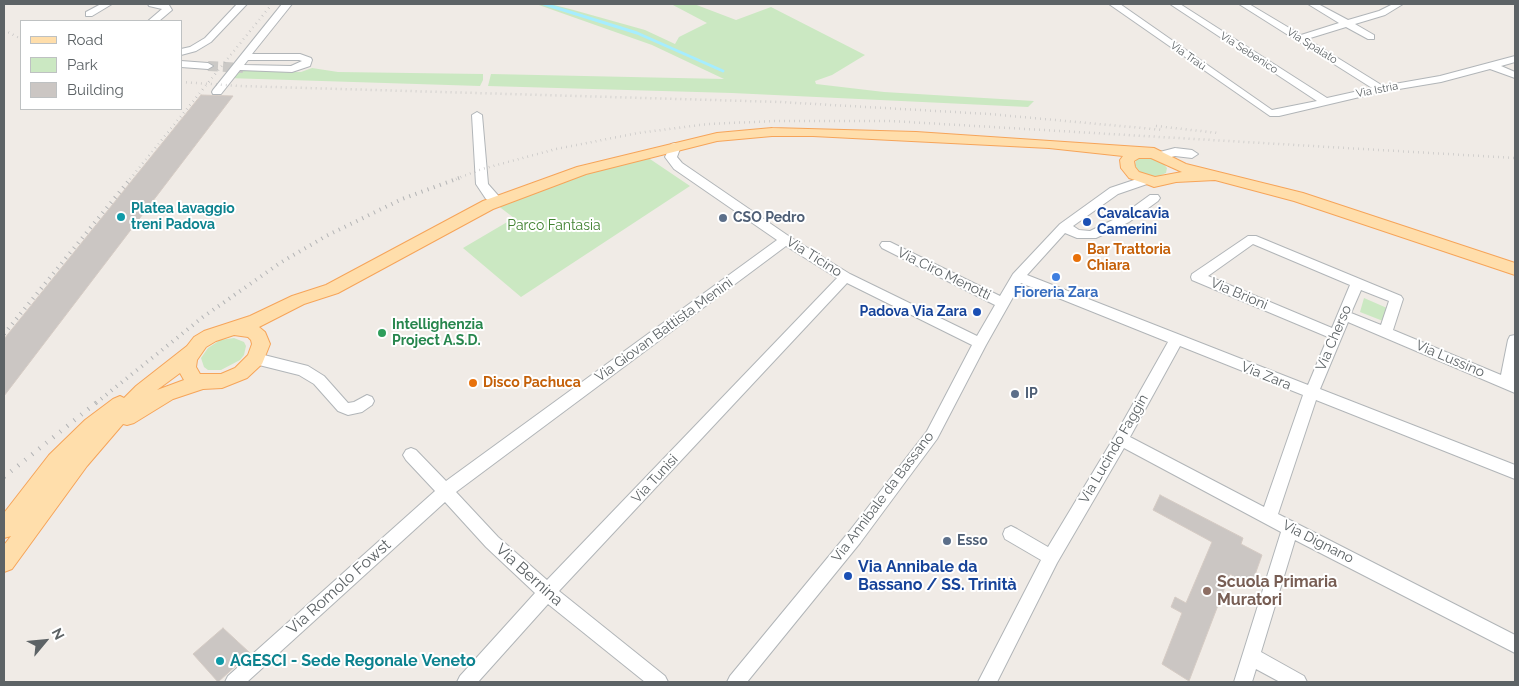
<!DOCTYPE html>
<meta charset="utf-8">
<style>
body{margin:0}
#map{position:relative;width:1519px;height:686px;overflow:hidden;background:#f0ebe6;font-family:Raleway,sans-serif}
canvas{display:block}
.frame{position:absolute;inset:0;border:5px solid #5d6366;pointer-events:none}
.legend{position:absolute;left:20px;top:20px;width:162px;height:90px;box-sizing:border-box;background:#fff;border:1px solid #bec1c2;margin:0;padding:6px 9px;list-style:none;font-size:15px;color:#5d6366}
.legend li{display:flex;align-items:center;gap:10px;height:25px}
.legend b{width:25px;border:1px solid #bec1c2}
.north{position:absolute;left:20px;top:616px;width:50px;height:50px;-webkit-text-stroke:4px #fff;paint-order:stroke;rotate:62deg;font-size:14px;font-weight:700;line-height:20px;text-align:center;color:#5d6366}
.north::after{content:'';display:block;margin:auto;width:18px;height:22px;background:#5d6366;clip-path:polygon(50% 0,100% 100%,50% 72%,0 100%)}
</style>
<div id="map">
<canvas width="1519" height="686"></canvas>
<div class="frame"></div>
<ul class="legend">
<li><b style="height:6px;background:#ffdeab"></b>Road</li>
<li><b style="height:14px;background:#cbe8c2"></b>Park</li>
<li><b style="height:14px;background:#cbc6c3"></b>Building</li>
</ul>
<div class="north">N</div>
</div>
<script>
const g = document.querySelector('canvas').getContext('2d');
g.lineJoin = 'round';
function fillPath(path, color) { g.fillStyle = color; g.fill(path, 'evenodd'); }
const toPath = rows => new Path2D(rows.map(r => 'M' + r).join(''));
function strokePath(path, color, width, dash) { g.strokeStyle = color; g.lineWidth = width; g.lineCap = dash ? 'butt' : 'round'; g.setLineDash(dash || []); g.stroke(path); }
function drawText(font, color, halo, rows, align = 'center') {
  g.font = font + ' Raleway,sans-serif'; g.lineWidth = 4; g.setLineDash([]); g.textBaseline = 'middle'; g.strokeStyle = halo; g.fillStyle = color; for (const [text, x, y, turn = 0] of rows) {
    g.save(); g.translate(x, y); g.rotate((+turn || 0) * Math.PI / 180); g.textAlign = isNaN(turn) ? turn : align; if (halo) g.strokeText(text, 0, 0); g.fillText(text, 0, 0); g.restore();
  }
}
const green = toPath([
 [536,4,550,4,570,9,645,30,675,44,679,37,707,23,671,4,694,4,736,20,771,7,865,55,832,75,815,81,816,84,884,92,1034,101,1028,107,732,93,488,86,491,74,724,79,652,45],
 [312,68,338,72,483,74,483,80,480,86,227,78,234,69,301,72],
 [647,157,690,186,521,297,463,248,514,218,497,205,582,174],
 [1141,157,1150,157,1162,162,1167,168,1166,173,1156,177,1142,174,1135,166,1136,160],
 [1364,298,1387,308,1383,321,1360,312],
 [234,338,244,342,246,346,244,355,240,360,221,370,208,370,204,367,201,358,208,348,220,340]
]);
const stream = toPath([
 [544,4,637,33,723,71]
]);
const building = toPath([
 [201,95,233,96,4,396,4,339,201,95],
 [1160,495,1243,538,1241,544,1262,555,1251,586,1230,574,1189,681,1162,664,1182,613,1171,607,1175,597,1186,603,1212,542,1153,510,1160,495],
 [223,628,250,653,218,682,193,654,223,628]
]);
const minorTunnel = toPath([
 [208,66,243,68]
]);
const minor = toPath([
 [101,4,112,4,92,16,86,16,86,12,101,4],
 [148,4,169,5,172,10,159,21,148,21,162,9,149,6,148,4],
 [237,4,247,4,211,42,196,51,181,55,181,49,190,47,205,38,237,4],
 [282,4,292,4,252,54,300,54,311,58,312,60,310,66,292,72,240,70,221,94,213,94,212,92,213,90,282,4],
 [248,60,299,60,302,61,291,66,244,65,248,60],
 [1109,4,1120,4,1272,110,1317,101,1170,4,1180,4,1327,98,1372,88,1239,4,1249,4,1301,35,1339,23,1308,4,1318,4,1348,20,1379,11,1393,4,1403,4,1385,15,1355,24,1374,35,1374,39,1368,39,1346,27,1307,39,1383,86,1440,76,1515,56,1515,62,1501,66,1515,72,1515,78,1490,69,1441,82,1381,92,1279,116,1270,116,1109,4],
 [181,61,208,63,213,66,208,69,181,67,181,61],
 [477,112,482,115,488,184,503,201,497,205,486,199,476,184,472,115,477,112],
 [675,143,681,146,677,157,682,163,790,237,850,274,977,336,995,305,882,248,880,245,882,242,890,242,1000,296,1013,274,1060,224,1110,188,1146,176,1150,177,1152,180,1150,183,1118,194,1073,226,1079,230,1090,231,1121,216,1150,195,1158,195,1160,198,1158,201,1129,222,1096,238,1077,238,1065,233,1027,275,1308,385,1328,337,1192,280,1191,277,1192,274,1248,236,1256,236,1401,296,1403,299,1393,330,1501,375,1508,340,1510,336,1515,335,1515,393,1348,322,1320,389,1515,465,1515,479,1316,400,1278,514,1515,635,1515,653,1295,540,1261,652,1304,676,1307,682,1280,682,1256,669,1252,682,1234,682,1281,532,1124,448,1057,563,997,682,978,682,1041,560,1005,539,1003,534,1005,529,1011,526,1017,529,1048,547,1116,434,1168,342,1021,283,986,345,937,439,860,543,747,682,727,682,730,676,848,533,927,431,972,345,847,283,559,591,665,676,668,682,645,682,548,604,478,682,457,682,460,676,535,593,486,547,445,502,247,682,225,682,228,676,435,491,406,460,403,455,406,450,411,448,416,450,446,481,777,240,674,169,665,157,671,144,675,143],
 [1253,244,1350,285,1332,328,1208,276,1253,244],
 [786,246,837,278,547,580,498,537,456,492,786,246],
 [1361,290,1389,301,1381,325,1351,313,1361,290],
 [1180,346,1303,395,1264,507,1130,437,1180,346],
 [1175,148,1192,150,1198,154,1192,158,1175,156,1160,160,1154,156,1156,153,1175,148],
 [256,353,308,366,324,376,348,403,354,402,367,395,372,397,374,401,372,405,362,412,348,415,338,411,314,384,299,375,251,363,249,359,251,355,256,353]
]);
const major = toPath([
 [772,128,916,132,1154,148,1186,164,1303,193,1515,263,1515,275,1294,201,1215,180,1176,182,1154,187,1149,185,1129,178,1121,168,1120,160,1123,156,1049,148,813,136,772,136,717,141,586,174,493,209,338,293,304,304,259,327,265,332,270,344,262,364,247,378,222,388,203,389,173,399,134,423,127,425,123,424,87,466,12,569,4,572,4,545,11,536,4,538,4,513,49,455,85,420,113,399,120,396,124,398,136,386,187,346,194,337,204,331,250,316,292,296,326,285,483,201,577,167,717,133,772,128],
 [1139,158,1151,158,1182,172,1155,177,1139,172,1135,167,1134,161,1139,158],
 [234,335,248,337,251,340,252,344,248,355,235,368,221,374,200,374,196,367,197,360,206,347,216,341,234,335],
 [180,373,184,380,157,390,180,373]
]);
const railFar2 = toPath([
 [4,30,21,39],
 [181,82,239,86,780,102,989,114,1164,130],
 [1156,126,1218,133],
 [130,179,272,4],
 [456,179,482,169,556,149,638,133,708,124,776,121,891,121,1515,158]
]);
const railFar1 = toPath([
 [4,334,131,178],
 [96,403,203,317,280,263,326,236,402,199,459,178]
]);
const rail = toPath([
 [4,477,97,402]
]);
const markers = [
 [121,217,5,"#0f9aa8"],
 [723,218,5,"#5c6f8a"],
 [1087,222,5,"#1a4fb4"],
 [1077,258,5,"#e8710a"],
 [1056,277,5,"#3f7fe0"],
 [977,312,5,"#1a4fb4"],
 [382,333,5,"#2e9e5b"],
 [473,383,5,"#e8710a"],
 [1015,394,5,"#5c6f8a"],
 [947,541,5,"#5c6f8a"],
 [848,576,5,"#1a4fb4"],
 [1207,591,5,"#8d6e63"],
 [220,661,5,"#0f9aa8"]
];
const farStreetnames = [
 ["Via Spalato",1312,46,32],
 ["Via Sebenico",1249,53,33],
 ["Via Traù",1188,56,35],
 ["Via Istria",1377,90,-11]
];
const cultureNames = [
 ["Platea lavaggio",131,209],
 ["treni Padova",131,225]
];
const transitNames = [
 ["Cavalcavia",1097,214],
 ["Camerini",1097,230],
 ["Padova Via Zara",967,312,"right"]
];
const serviceNames = [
 ["CSO Pedro",733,218],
 ["IP",1025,394],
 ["Esso",957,541]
];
const parkNames = [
 ["Parco Fantasia",554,226]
];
const foodNames = [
 ["Bar Trattoria",1087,250],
 ["Chiara",1087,266],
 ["Disco Pachuca",483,383]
];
const streetNames = [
 ["Via Ticino",814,257,32],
 ["Via Ciro Menotti",944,274,26],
 ["Via Brioni",1239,294,23],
 ["Via Giovan Battista Menini",664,330,-36],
 ["Via Cherso",1334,338,-67],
 ["Via Lussino",1450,359,23],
 ["Via Zara",1266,376,22],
 ["Via Lucindo Faggin",1114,449,-60],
 ["Via Tunisi",655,479,-47],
 ["Via Annibale da Bassano",883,497,-53],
 ["Via Dignano",1318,542,27]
];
const shopNames = [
 ["Fioreria Zara",1056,293]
];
const leisureNames = [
 ["Intellighenzia",392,325],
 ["Project A.S.D.",392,341]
];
const nearTransitnames = [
 ["Via Annibale da",858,567],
 ["Bassano / SS. Trinità",858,585]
];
const nearStreetnames = [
 ["Via Bernina",529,575,42],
 ["Via Romolo Fowst",339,587,-42]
];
const nearEducationnames = [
 ["Scuola Primaria",1217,582],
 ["Muratori",1217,600]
];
const nearCulturenames = [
 ["AGESCI - Sede Regonale Veneto",230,661]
];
fillPath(green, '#cbe8c2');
strokePath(stream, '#a6edff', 3);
fillPath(building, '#cbc6c3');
strokePath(building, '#d5cbc4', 1);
strokePath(minorTunnel, '#cbc9c6', 10, [10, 5]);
strokePath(minor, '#b1b5b8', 2);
strokePath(major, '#f6a459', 2);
fillPath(minor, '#fff');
fillPath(major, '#ffdeab');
strokePath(railFar2, '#b4b5b6', 2.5, [0.5, 4.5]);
strokePath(railFar1, '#b4b5b6', 4, [1, 5.5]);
strokePath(rail, '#b4b5b6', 4.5, [1, 8]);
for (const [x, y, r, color] of markers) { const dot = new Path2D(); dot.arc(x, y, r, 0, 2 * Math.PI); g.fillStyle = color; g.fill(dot); strokePath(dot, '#fff', 2); }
drawText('11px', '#5d6366', '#fff', farStreetnames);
drawText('bold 14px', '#0d838f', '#fff', cultureNames, 'left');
drawText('bold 14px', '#164399', '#fff', transitNames, 'left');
drawText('bold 14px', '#4e5e75', '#fff', serviceNames, 'left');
drawText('14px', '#418231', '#fff', parkNames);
drawText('bold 14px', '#c56008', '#fff', foodNames, 'left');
drawText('14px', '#5d6366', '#fff', streetNames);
drawText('bold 14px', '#366cbe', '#fff', shopNames);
drawText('bold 14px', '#27864d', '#fff', leisureNames, 'left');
drawText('bold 16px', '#164399', '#fff', nearTransitnames, 'left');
drawText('16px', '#5d6366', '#fff', nearStreetnames);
drawText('bold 16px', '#785e54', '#fff', nearEducationnames, 'left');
drawText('bold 16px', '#0d838f', '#fff', nearCulturenames, 'left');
</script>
